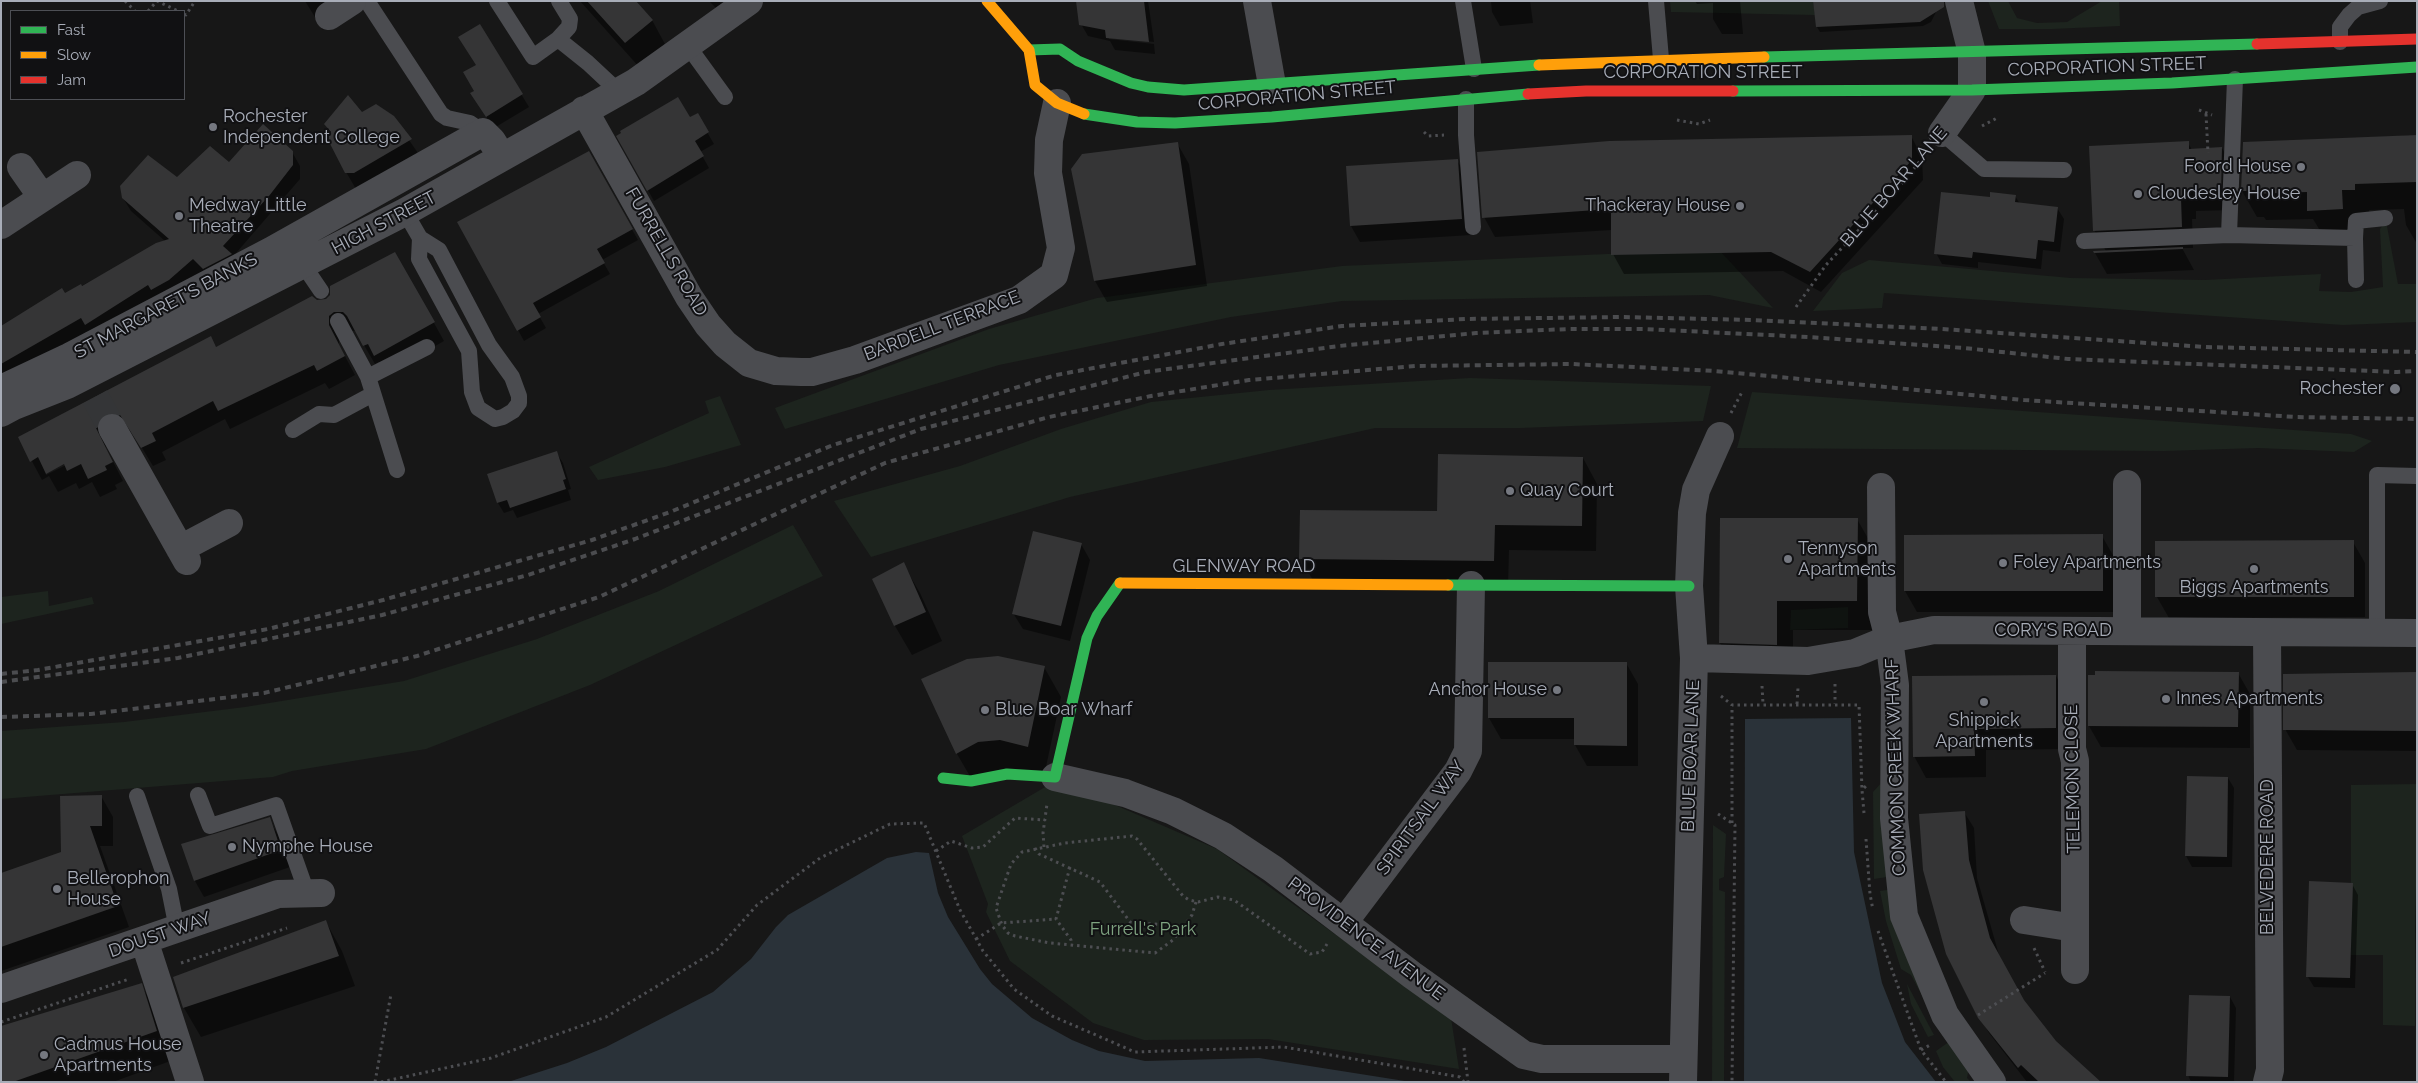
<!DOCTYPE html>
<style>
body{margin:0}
#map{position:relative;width:2418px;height:1083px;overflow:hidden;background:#171717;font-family:Raleway,sans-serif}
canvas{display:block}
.frame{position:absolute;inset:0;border:2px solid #a8adb8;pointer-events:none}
.legend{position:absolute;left:10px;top:10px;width:175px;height:90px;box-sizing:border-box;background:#111113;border:1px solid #4d4f55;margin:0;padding:6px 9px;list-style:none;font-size:15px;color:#a8adb8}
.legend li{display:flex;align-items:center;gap:10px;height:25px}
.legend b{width:25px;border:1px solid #4d4f55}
</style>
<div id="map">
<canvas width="2418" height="1083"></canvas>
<div class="frame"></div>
<ul class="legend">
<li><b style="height:6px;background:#30b455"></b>Fast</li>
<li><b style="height:6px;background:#ff9f0a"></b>Slow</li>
<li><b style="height:6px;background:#e5322d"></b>Jam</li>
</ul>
</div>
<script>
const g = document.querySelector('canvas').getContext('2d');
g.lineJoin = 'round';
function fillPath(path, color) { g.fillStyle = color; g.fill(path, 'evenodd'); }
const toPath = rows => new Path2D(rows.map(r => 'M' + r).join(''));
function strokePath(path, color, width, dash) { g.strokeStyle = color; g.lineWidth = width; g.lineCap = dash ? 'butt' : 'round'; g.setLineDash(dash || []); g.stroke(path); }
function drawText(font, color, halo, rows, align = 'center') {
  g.font = font + ' Raleway,sans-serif'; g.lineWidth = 4; g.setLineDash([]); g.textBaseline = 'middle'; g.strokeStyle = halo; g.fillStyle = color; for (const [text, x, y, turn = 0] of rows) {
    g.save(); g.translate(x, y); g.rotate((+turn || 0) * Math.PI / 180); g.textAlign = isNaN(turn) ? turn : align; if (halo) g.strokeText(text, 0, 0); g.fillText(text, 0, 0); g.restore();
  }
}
const green = toPath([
 [1670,1,1813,1,1815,15,1671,12],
 [1988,1,2008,1,2017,18,2037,23,2067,22,2102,1,2119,1,2120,26,2052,29,1999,29],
 [2386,221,2398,284,2417,284,2417,322,2343,325,1884,293,1882,308,1813,311,1842,273,1869,260,2071,278,2205,280,2321,274,2319,291,2351,292,2383,287,2380,229],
 [1721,252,1773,308,1709,295,1342,301,1231,317,999,365,785,429,775,408,989,329,1097,298,1342,266,1607,254],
 [1470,378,1711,386,1703,421,1520,428,1375,428,1070,497,871,557,834,501,960,466,1061,429,1151,402,1269,390],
 [1752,392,2351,434,2372,441,2354,452,2258,448,2164,451,1737,448],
 [720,396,741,445,665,467,598,480,589,467,709,413,705,401],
 [793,525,823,576,590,685,426,749,292,771,273,777,1,799,1,731,124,722,245,707,404,681,537,639,659,591],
 [48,591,49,606,92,597,94,604,1,624,1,597],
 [1848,607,1848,628,1790,630,1791,610],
 [1057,780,1217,849,1451,1018,1459,1069,1268,1039,1144,1040,1093,1023,1010,961,986,912,988,904,962,836],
 [1883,781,1887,877,1874,879,1873,792],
 [2417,784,2415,1026,2383,1025,2383,955,2351,955,2351,785],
 [1713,825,1726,834,1724,877,1719,879,1719,890,1725,892,1724,1082,1712,1082],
 [1894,889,1941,1031,1911,975,1901,969,1886,921,1880,891],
 [1907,984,1934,1035,1928,1037,1911,1004],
 [1953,1039,1970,1063,1967,1078,1971,1082,1955,1082,1943,1067,1936,1051]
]);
const water = toPath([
 [1851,718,1854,852,1882,983,1905,1042,1936,1082,1744,1082,1745,719],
 [916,852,929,853,938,893,948,917,980,969,992,984,1032,1018,1072,1040,1099,1051,1145,1061,1259,1058,1411,1082,508,1082,567,1063,606,1047,713,992,751,959,776,927,788,915,887,858]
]);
const shadow = toPath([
 [305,1,361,1,329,19,323,30],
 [580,1,635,1,652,20,666,46,640,68],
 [709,1,735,1,721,13],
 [1077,1,1148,1,1154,42,1109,37,1109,39,1154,44,1155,54,1115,50,1110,41,1088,36,1081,24],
 [1491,1,1530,1,1533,23,1500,26,1492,12],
 [1695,1,1740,1,1743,34,1722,34,1713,19,1713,3,1697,4],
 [1936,12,1931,22,1923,26,1820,32,1817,27],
 [479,25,529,107,494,128,479,106,476,91],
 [362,114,393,117,420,156,356,189,346,172,326,124],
 [697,115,714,144,700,152,709,168,654,201,618,136,690,119],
 [2417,135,2417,244,2406,225,2404,209,2369,210,2370,216,2358,235,2324,237,2313,219,2266,220,2264,217,2257,217,2242,191,2244,144],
 [1911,136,1922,157,1923,180,1821,292,1783,271,1624,274,1613,254,1612,230,1495,237,1484,217],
 [1177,143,1189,164,1207,286,1107,302,1095,281],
 [2188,143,2192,150,2222,148,2234,169,2232,210,2196,211,2196,219,2192,219,2193,248,2182,248,2194,270,2107,274,2095,253,2106,251,2094,230],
 [2220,169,2223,169,2222,195,2219,195],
 [292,152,300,166,300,179,212,281,201,272,176,293,1,381,1,329,165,241,131,211,123,198,229,164],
 [588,152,638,240,602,260,610,274,538,314,546,328,524,341,518,330],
 [1457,160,1466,176,1471,235,1360,242,1351,226],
 [2015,196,2020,204,2057,208,2064,219,2060,252,2043,250,2041,269,1978,262,1978,268,1942,264,1936,253,1991,198],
 [395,253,444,341,386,374,379,362,375,364,357,333,355,331,345,330,339,335,339,345,355,375,329,389,325,383,230,429,225,419,162,452,166,460,153,466,133,433,124,431,109,439,106,448,123,481,115,485,117,489,100,497,92,482,79,489,76,483,58,492,49,476,42,480,19,437,317,301,327,301],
 [69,460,70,463,46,475,46,472],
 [556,452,563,463,571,489,568,490,571,500,517,518,513,510,504,513,498,503,489,475],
 [1583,458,1597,484,1596,551,1509,550,1508,586,1315,584,1301,559,1438,513],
 [1857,519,1874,549,1873,630,1793,630,1793,674,1737,672,1720,643],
 [1905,536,2102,536,2114,557,2114,612,1917,612,1905,591],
 [2353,542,2365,563,2365,617,2169,618,2157,597],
 [1081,544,1090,560,1070,641,1023,629,1013,613],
 [903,564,920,593,942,641,912,655,895,626,874,579],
 [1626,663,1638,684,1638,766,1587,766,1575,745,1575,739,1501,739,1489,718],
 [1044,667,1061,697,1044,776,974,783,957,754,922,679],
 [2238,673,2250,694,2250,748,2101,747,2089,726,2089,676],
 [2417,674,2417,751,2297,750,2285,729],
 [2056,676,2068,697,2067,749,1986,750,1986,777,1926,778,1914,756],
 [2228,778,2234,788,2232,867,2192,867,2186,856],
 [101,796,113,817,113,846,100,846,129,927,1,971,1,874,62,853],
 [1964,812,1974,828,1977,878,1999,955,2017,991,2055,1042,2099,1082,2027,1082,1989,1033,1979,1016],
 [269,819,278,835,290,867,204,897,195,881,183,845],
 [2417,842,2417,1027,2415,930],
 [2352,884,2358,895,2355,988,2314,987,2308,977],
 [326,922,342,951,355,986,201,1037,184,1008,174,978],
 [141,985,158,1014,173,1060,113,1082,1,1082],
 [2230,997,2236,1008,2234,1082,2191,1082,2188,1075]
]);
const building = toPath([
 [587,1,636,1,653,20,625,43],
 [1076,1,1144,1,1149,42,1106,38,1105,30,1079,25],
 [1813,1,1944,1,1944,7,1920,22,1816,27],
 [480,24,523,94,486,117,470,93,474,91,463,72,476,65,458,37],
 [348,95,362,112,376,104,394,116,412,139,354,173,345,173,326,136,331,132,324,124],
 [678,97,690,117,698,113,709,132,695,141,704,156,647,191,616,136,621,133,620,131],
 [263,124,293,151,293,165,269,196,223,246,232,254,203,269,193,259,169,280,151,290,148,285,85,325,81,318,1,364,1,326,62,288,65,293,81,284,82,286,156,243,169,239,122,198,120,186,148,155,177,177,210,146,229,162],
 [1912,135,1912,160,1810,272,1771,252,1611,255,1611,209,1482,218,1477,152,1609,141],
 [2417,135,2417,182,2355,184,2355,190,2342,190,2343,209,2307,211,2307,192,2250,194,2251,191,2241,191,2243,142],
 [2189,141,2189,149,2222,147,2221,189,2185,191,2185,198,2181,198,2182,227,2093,231,2089,146],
 [1178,142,1196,265,1094,281,1071,169,1082,154],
 [589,151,633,229,597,249,605,263,533,303,541,317,517,331,457,222],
 [1458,159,1462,219,1350,226,1346,166],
 [1941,192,1990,197,1990,192,2016,195,2015,202,2058,207,2054,242,2038,240,2036,259,1973,252,1972,258,1934,254],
 [2183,247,2183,249,2094,253,2093,251],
 [395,252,435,322,374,356,368,344,363,346,347,316,343,312,334,312,329,316,329,325,345,356,317,371,314,365,218,411,213,401,152,433,156,441,141,448,120,415,113,412,105,414,99,420,96,428,113,462,105,466,107,470,88,479,81,464,67,471,64,464,46,474,38,457,30,462,18,437,211,336,216,347,312,296,317,300,326,299,330,295,330,286],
 [557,451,566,479,563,480,566,489,510,508,507,500,497,503,487,474],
 [1438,454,1583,457,1582,526,1495,525,1494,561,1299,559,1300,510,1437,511],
 [1720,518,1858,518,1857,601,1777,601,1777,645,1719,643],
 [1033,531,1082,543,1061,626,1012,614],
 [2103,534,2103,591,1904,591,1904,535],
 [2354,540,2354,597,2155,597,2155,541],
 [904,562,926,612,894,626,872,579],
 [998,656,1045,666,1028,747,1000,740,978,742,956,754,921,679,967,659],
 [1488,662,1627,662,1627,746,1574,745,1574,718,1488,718],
 [2095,671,2239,672,2238,727,2088,726,2088,675,2095,675],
 [2417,672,2417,731,2283,730,2283,674],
 [2056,675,2056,728,1974,729,1975,756,1913,757,1912,676],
 [2187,776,2228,777,2227,857,2185,856],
 [102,795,102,826,90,826,118,906,1,947,1,873,61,852,60,796],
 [1965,811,1969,860,1990,938,2024,1000,2056,1041,2101,1082,2039,1082,2021,1065,2018,1068,1978,1018,1946,954,1923,870,1919,814],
 [270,817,281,850,194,881,181,844],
 [2309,881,2353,883,2350,978,2306,977],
 [326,920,339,956,183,1008,173,977],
 [142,983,157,1031,13,1082,1,1082,1,1026],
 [2189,995,2230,996,2228,1077,2186,1076]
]);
const streetTunnel = toPath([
 [95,397,112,428]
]);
const path = toPath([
 [125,1,135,11],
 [148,11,157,1,178,11],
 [184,14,186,15,195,1],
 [2199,110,2212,115],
 [2206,114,2208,153],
 [1677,120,1699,124,1710,120],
 [1982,126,1997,118],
 [1424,132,1428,136,1444,135],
 [1796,307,1826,265,1906,179,1926,153],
 [1731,413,1743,390],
 [1835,684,1835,704],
 [1762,686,1763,704],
 [1721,696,1732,705],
 [1797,704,1798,688],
 [1864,813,1862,790,1866,786],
 [1718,814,1735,825,1732,1082],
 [1732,823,1732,705,1859,705,1862,790],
 [1866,839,1870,894,1873,910],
 [1044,847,1043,833,1047,804],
 [1035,848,1039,854,1100,882,1131,923,1174,925,1181,929],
 [936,851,951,841,972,848,983,847,1015,818,1045,820],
 [1070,867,1056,919,1071,940,1072,945],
 [1196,902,1192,915,1173,940,1155,953,1050,943,1015,936,1008,933,1002,925,996,908,1011,864,1022,852,1065,843,1132,836,1137,839,1183,896,1189,900,1198,902,1218,897,1234,900,1310,954,1322,952,1327,944],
 [1878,931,1921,1050,1946,1082],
 [976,939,1001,923,1056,919],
 [2034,948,2045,972],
 [181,963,287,928],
 [1978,1015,2045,973],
 [1,1022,129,979],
 [1464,1048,1468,1082],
 [1921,1050,1932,1044],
 [375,1082,391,994],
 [381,1082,491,1058,606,1017,717,950,757,905,820,858,890,824,924,823,960,910,983,951,1014,989,1052,1016,1135,1052,1284,1047,1460,1077,1464,1082]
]);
const lane = toPath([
 [367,1,441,114,447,118,470,123,483,132],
 [497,1,533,57,558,39,588,63,618,91],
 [1463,1,1474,69],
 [1656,1,1661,59],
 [558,39,569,27,570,19,559,1],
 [2340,42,2340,27,2349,15,2358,7,2380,1],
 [688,46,725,97],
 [2235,79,2229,235,2355,238,2356,221,2385,218],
 [1466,99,1466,135,1473,227],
 [1942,133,1984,169,2064,170],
 [405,212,420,238,439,250,489,345,512,377,519,396,519,403,513,411,503,417,495,419,478,408,472,392,469,351,419,259,420,238],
 [2355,238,2356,280],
 [2084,241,2229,235],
 [304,266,321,291],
 [338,321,368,377,397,470],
 [368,377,427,347],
 [293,430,319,414,334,415,373,394],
 [2377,633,2377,475,2417,476],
 [198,795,210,826,276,805,307,893],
 [137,796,169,889,177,929]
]);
const street = toPath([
 [1257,1,1272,85],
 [329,16,352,1],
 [584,110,689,297,708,325,725,344,749,363,776,371,801,372,812,372,855,360,1019,300,1054,275,1061,248,1048,173,1049,140,1057,103],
 [1942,133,1972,90,1972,53,1959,1],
 [21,167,42,197],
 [1,225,77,175],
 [1,389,69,357,271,251,483,132,492,141,502,157],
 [1,413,14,406,67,385,405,212,636,82,749,1],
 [112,428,187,561],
 [2127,484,2127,631],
 [1881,487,1882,612,1889,639,1895,685,1894,818,1904,916,1945,1015,1992,1082],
 [180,549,229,523],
 [2072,631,2072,749,2075,761,2075,970],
 [1694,658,1808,661,1855,653,1889,639,1934,630,2417,633],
 [1055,777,1125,793,1173,811,1223,836,1273,869,1412,975,1524,1055,1542,1059,1683,1059],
 [2024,920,2075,928],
 [1344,922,1458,771,1468,751,1471,585],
 [144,940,190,1082],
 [1,989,278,894,321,893],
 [1683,1082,1694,658,1689,586,1692,513,1696,490,1720,436],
 [2267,1082,2270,1070,2267,633]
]);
const fast = toPath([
 [1029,50,1060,49,1078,61,1131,83,1148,87,1184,90,1539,65],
 [1764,57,2257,44],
 [1733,91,1972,90,2172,83,2417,67],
 [1084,114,1137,122,1175,123,1272,117,1528,94],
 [1448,585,1689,586],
 [943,778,971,781,1007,774,1055,777,1087,638,1097,616,1120,583]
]);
const slow = toPath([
 [987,1,1029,50,1035,85,1057,103,1084,114],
 [1539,65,1764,57],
 [1120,583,1448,585]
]);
const jam = toPath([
 [2257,44,2417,39],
 [1528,94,1586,91,1733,91]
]);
const rail = toPath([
 [1,674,38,670,268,629,383,600,592,540,670,512,833,445,1056,375,1222,344,1342,326,1465,319,1622,317,1753,320,1942,329,2206,347,2417,352],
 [1,682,178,658,382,615,528,575,635,539,921,429,1146,372,1339,346,1476,333,1569,329,1644,329,1808,337,1964,348,2068,359,2397,372,2417,371],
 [1,717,91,714,264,693,417,656,599,597,885,463,1049,417,1151,396,1249,380,1416,366,1572,364,1715,371,2024,400,2296,417,2417,419]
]);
const markers = [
 [213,127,5,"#757880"],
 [2301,167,5,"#757880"],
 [2138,194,5,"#757880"],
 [1740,206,5,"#757880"],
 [179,216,5,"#757880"],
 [2395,389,6,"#757880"],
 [1510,491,5,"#757880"],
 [1788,559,5,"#757880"],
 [2003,563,5,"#757880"],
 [2254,569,5,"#757880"],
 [1557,690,5,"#757880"],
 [2166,699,5,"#757880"],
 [1984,702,5,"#757880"],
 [985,710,5,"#757880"],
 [232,847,5,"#757880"],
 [57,889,5,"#757880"],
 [44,1055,5,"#757880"]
];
const streetNames = [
 ["CORPORATION STREET",2107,67,-2],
 ["CORPORATION STREET",1703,73],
 ["CORPORATION STREET",1297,96,-5],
 ["BLUE BOAR LANE",1894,187,-49],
 ["HIGH STREET",384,223,-28],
 ["FURRELLS ROAD",666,252,60],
 ["ST MARGARET'S BANKS",166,306,-28],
 ["BARDELL TERRACE",942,326,-21],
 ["GLENWAY ROAD",1244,567],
 ["CORY'S ROAD",2053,631],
 ["BLUE BOAR LANE",1691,756,-88],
 ["COMMON CREEK WHARF",1896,767,-92],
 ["TELEMON CLOSE",2073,779,-91],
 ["SPIRITSAIL WAY",1421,818,-54],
 ["BELVEDERE ROAD",2268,857,-90],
 ["DOUST WAY",160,935,-19],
 ["PROVIDENCE AVENUE",1366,939,37]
];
const poiNames = [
 ["Rochester",223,117],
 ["Independent College",223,138],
 ["Foord House",2291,167,"right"],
 ["Cloudesley House",2148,194],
 ["Medway Little",189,206],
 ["Theatre",189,227],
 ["Thackeray House",1730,206,"right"],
 ["Rochester",2384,389,"right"],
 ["Quay Court",1520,491],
 ["Tennyson",1798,549],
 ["Apartments",1798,570],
 ["Foley Apartments",2013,563],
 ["Biggs Apartments",2254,588,"center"],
 ["Anchor House",1547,690,"right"],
 ["Innes Apartments",2176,699],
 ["Blue Boar Wharf",995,710],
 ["Shippick",1984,721,"center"],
 ["Apartments",1984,742,"center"],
 ["Nymphe House",242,847],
 ["Bellerophon",67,879],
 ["House",67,900],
 ["Cadmus House",54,1045],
 ["Apartments",54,1066]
];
const parkNames = [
 ["Furrell's Park",1143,930]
];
fillPath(green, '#1d241e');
fillPath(water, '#2a3239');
fillPath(shadow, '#0007');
fillPath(building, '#353536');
strokePath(streetTunnel, '#343537', 28, [28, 14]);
strokePath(path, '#4d4e52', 3, [2.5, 4]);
strokePath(lane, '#4b4c50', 16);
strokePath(street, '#4b4c50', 28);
strokePath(fast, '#30b455', 11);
strokePath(slow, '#ff9f0a', 11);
strokePath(jam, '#e5322d', 11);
strokePath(rail, '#4b4c4f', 4, [6, 5]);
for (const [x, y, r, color] of markers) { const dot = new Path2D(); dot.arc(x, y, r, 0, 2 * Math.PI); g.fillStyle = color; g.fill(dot); strokePath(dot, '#111113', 2); }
drawText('18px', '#a8adb8', '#111113', streetNames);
drawText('18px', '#a8adb8', '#111113', poiNames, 'left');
drawText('18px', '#7fa381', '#111113', parkNames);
</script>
